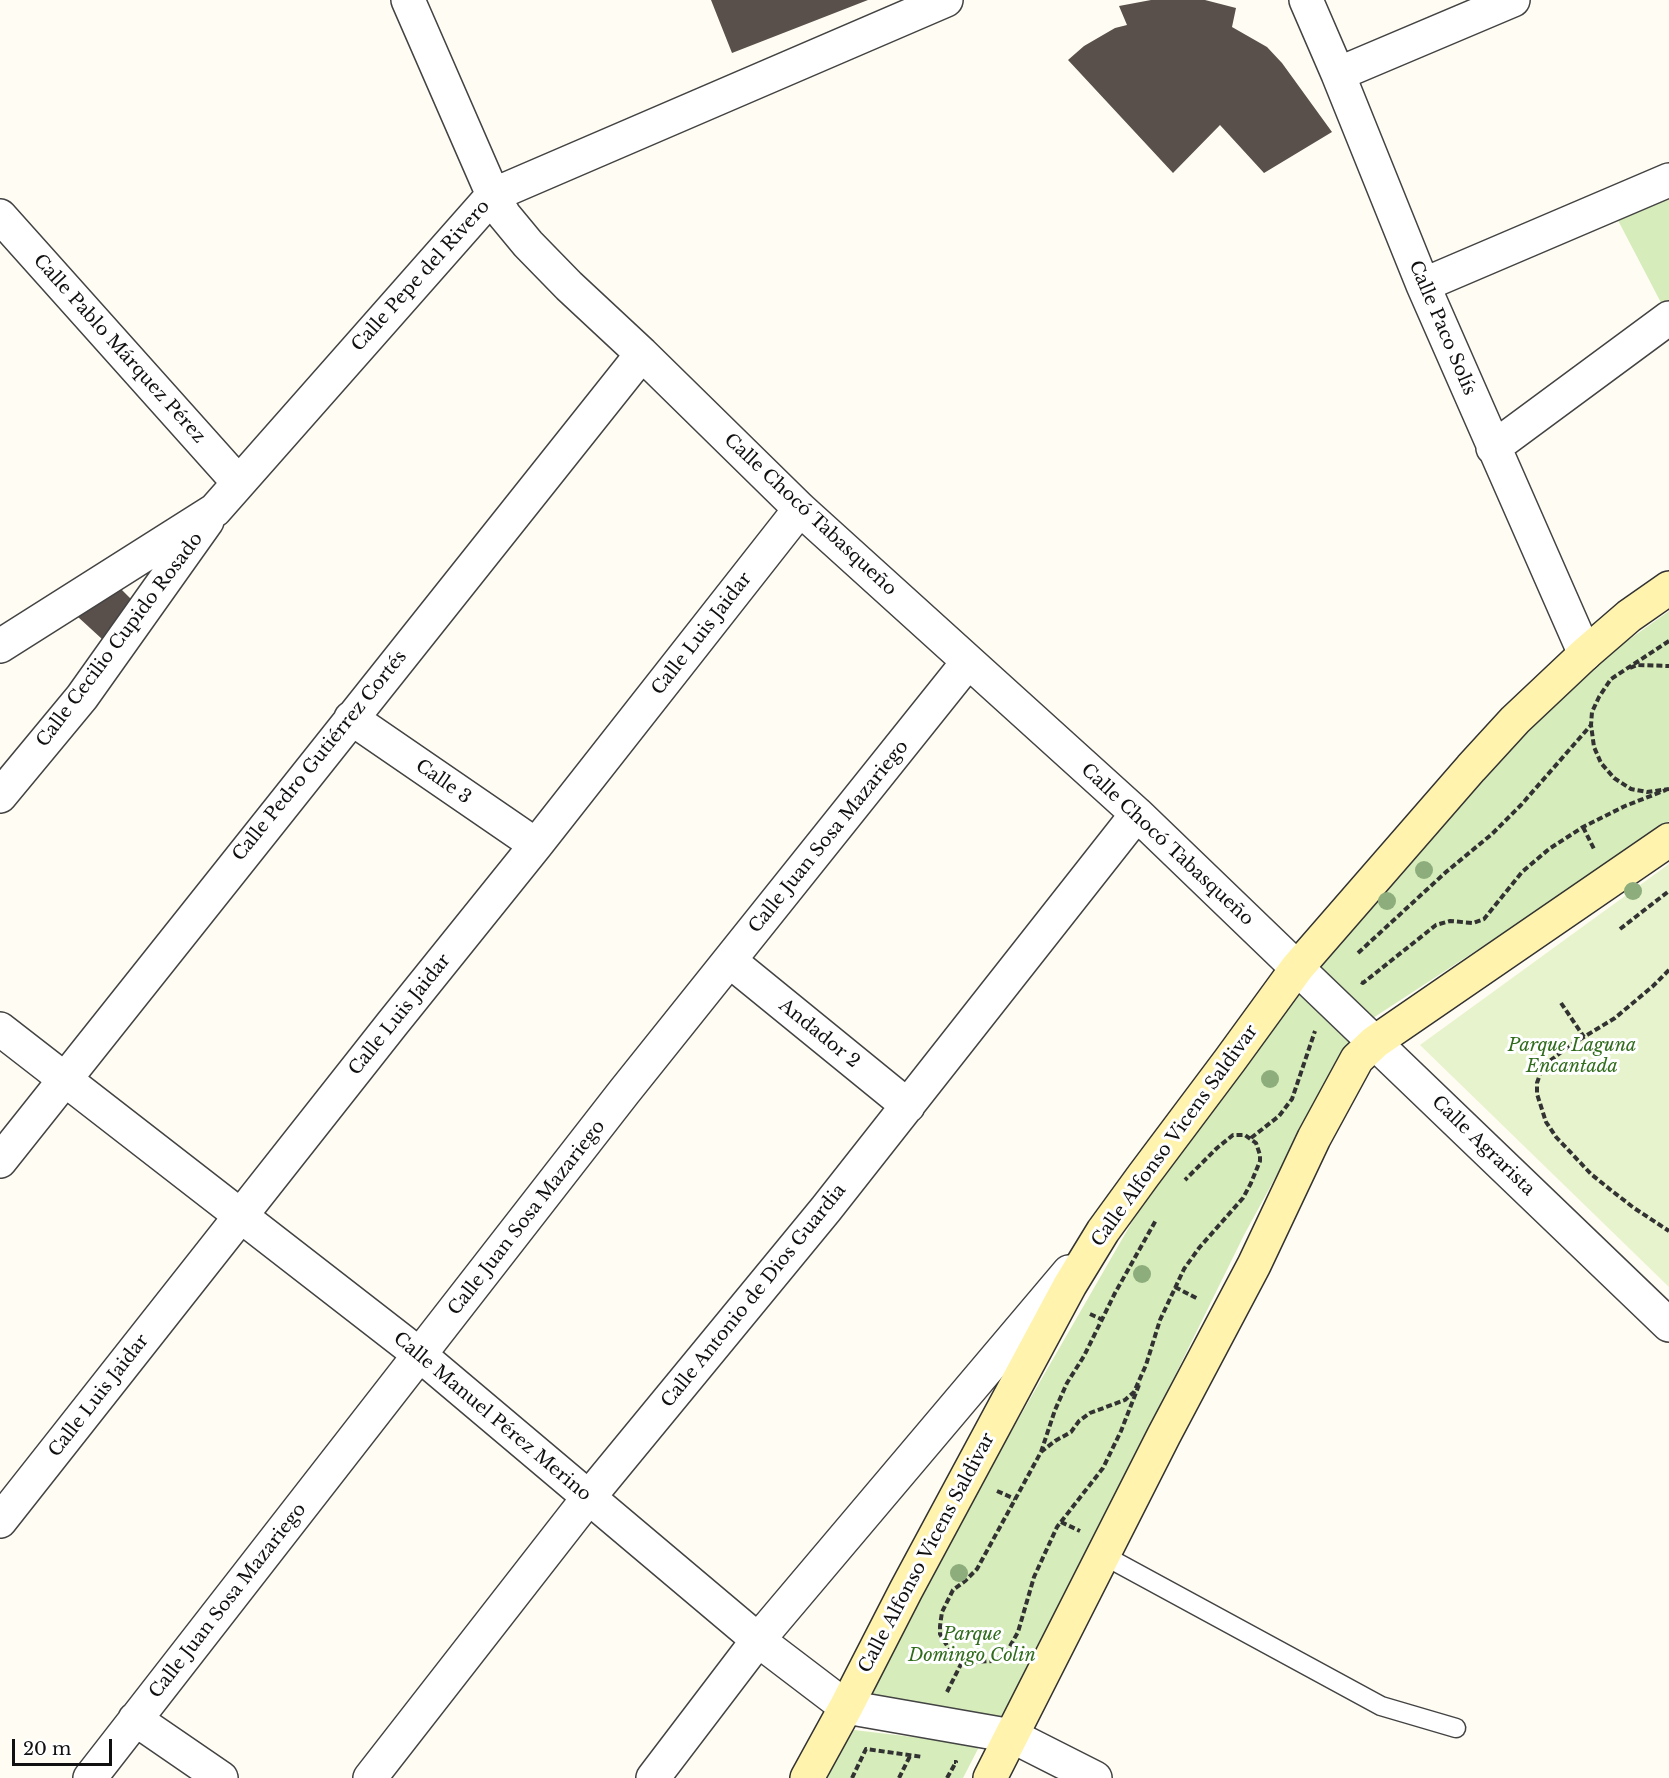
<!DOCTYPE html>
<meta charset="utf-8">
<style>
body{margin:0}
#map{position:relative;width:1669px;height:1778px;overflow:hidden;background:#fffcf3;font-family:"Libre Baskerville",serif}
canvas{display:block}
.scale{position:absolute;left:12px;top:1739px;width:100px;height:27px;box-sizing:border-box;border:3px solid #101010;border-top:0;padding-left:8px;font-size:18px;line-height:21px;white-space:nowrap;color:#101010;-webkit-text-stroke:4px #fff;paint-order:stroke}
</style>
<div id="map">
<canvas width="1669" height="1778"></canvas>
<div class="scale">20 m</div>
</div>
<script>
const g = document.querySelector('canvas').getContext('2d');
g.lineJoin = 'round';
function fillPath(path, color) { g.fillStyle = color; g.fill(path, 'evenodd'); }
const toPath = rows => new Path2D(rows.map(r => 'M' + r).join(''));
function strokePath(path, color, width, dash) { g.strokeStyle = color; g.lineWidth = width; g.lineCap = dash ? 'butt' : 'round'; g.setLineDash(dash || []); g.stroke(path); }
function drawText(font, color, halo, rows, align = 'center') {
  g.font = font + ' "Libre Baskerville",serif'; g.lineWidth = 6; g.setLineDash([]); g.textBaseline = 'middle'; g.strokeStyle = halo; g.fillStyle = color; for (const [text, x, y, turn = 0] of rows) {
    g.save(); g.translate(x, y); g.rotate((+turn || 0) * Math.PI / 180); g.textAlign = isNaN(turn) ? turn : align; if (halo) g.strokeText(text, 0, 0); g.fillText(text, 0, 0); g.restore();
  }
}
const green = toPath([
 [1669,180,1669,318,1610,205],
 [1669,611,1669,821,1604,867,1373,1018,1317,965,1451,808,1599,661],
 [1298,990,1349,1042,1244,1235,1095,1538,1009,1730,866,1700,981,1484,1151,1189],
 [854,1730,980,1745,963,1778,825,1778]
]);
const pitch = toPath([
 [1669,864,1669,1287,1420,1045]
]);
const building = toPath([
 [711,0,868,0,732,53],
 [1151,0,1205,0,1236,8,1232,27,1267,47,1282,63,1332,132,1264,173,1220,125,1173,173,1068,60,1084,46,1115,28,1127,25,1119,6],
 [120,588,133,601,102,639,78,617]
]);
const path = toPath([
 [1669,641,1611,679,1599,697,1592,712,1591,725,1594,747,1601,763,1614,778,1631,789,1647,792,1669,789],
 [1630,668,1637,665,1669,666],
 [1583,827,1595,851],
 [1620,929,1669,891],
 [1358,953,1446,872,1492,834,1521,805,1591,725],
 [1669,970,1653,986,1615,1018,1569,1046,1546,1064,1540,1074,1537,1083,1537,1094,1546,1122,1556,1137,1591,1174,1612,1191,1634,1208,1669,1231],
 [1361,982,1363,983,1436,925,1450,921,1473,923,1484,919,1522,872,1549,849,1583,827,1625,806,1666,790],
 [1561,1003,1584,1037],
 [1251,1138,1279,1116,1292,1099,1315,1031],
 [1175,1287,1198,1299],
 [1090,1314,1103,1320],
 [1139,1385,1121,1431,1103,1468,1057,1527,1034,1577,1018,1632,1005,1655,992,1661,973,1662,949,1649,940,1634,940,1626,942,1612,953,1590,965,1581,977,1569,1041,1452,1055,1441,1071,1432,1079,1421,1090,1413,1125,1400,1134,1392,1146,1365,1160,1320,1184,1269,1199,1248,1243,1198,1251,1183,1260,1161,1260,1155,1256,1143,1245,1135,1233,1135,1217,1148,1185,1180],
 [1041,1452,1055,1410,1067,1383,1084,1356,1115,1293,1156,1220],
 [997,1491,1015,1499],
 [1061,1522,1080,1531],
 [947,1692,964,1658],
 [852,1778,866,1749,923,1757],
 [899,1778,910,1756],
 [947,1778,956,1762,954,1762]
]);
const service = toPath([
 [1103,1555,1381,1706,1456,1728]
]);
const minor = toPath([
 [408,0,493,195,504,215,528,244,569,286,642,354,800,509,1137,814,1297,968],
 [1306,0,1338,74,1423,285,1585,654],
 [1338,74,1513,0],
 [0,216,238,482],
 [1423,285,1669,180],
 [1493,448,1669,318],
 [0,646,215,510,493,195,946,0],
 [351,718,536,845],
 [0,796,82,697,207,521],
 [730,961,908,1106],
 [0,1161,642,354],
 [0,1521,392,1024,536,845,800,509],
 [135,1719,221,1778],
 [1012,1736,1095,1778],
 [90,1778,624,1092,968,662],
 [370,1778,589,1497,826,1209,1137,814],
 [653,1778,758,1640,1069,1272]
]);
const tertiary = toPath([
 [1297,968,1669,1325],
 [0,1029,420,1355,758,1640,846,1707,1012,1736]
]);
const secondary = toPath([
 [807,1778,846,1707,906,1590,1070,1285,1103,1231,1143,1176,1230,1060,1297,968,1471,768,1515,720,1585,654,1629,616,1669,588],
 [990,1778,1164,1435,1254,1265,1314,1138,1357,1059,1375,1042,1669,840]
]);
const trees = [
 [1424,870],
 [1633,891],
 [1387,901],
 [1270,1079],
 [1142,1274],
 [959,1573]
];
const streetNames = [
 ["Calle Pepe del Rivero",421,276,-48],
 ["Calle Paco Solís",1442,328,67],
 ["Calle Pablo Márquez Pérez",119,349,48],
 ["Calle Chocó Tabasqueño",810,515,43],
 ["Calle Luis Jaidar",702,634,-52],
 ["Calle Cecilio Cupido Rosado",120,640,-53],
 ["Calle Pedro Gutiérrez Cortés",320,756,-51],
 ["Calle 3",443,782,35],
 ["Calle Juan Sosa Mazariego",829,837,-51],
 ["Calle Chocó Tabasqueño",1167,845,43],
 ["Calle Luis Jaidar",400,1015,-51],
 ["Andador 2",819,1034,39],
 ["Calle Alfonso Vicens Saldivar",1175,1136,-54],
 ["Calle Agrarista",1483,1146,44],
 ["Calle Juan Sosa Mazariego",527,1218,-52],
 ["Calle Antonio de Dios Guardia",754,1296,-51],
 ["Calle Luis Jaidar",99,1396,-52],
 ["Calle Manuel Pérez Merino",492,1417,40],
 ["Calle Alfonso Vicens Saldivar",927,1553,-62],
 ["Calle Juan Sosa Mazariego",228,1601,-52]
];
const parkNames = [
 ["Parque Laguna",1572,1046],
 ["Encantada",1572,1067],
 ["Parque",972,1635],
 ["Domingo Colin",972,1656]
];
fillPath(green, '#d6ecba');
fillPath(pitch, '#e7f3cc');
fillPath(building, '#59504c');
strokePath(service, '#434343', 21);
strokePath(minor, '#434343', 36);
strokePath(tertiary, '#434343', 36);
strokePath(secondary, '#323232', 36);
strokePath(path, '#323232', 4, [6, 3]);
strokePath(service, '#fff', 18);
strokePath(minor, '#fff', 33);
strokePath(tertiary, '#fff', 33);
strokePath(secondary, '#fff3ae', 33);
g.fillStyle = '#8dad7d';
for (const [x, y] of trees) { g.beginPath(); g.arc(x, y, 9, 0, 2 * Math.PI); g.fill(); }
drawText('18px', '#101010', '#fff', streetNames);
drawText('italic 18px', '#306c1c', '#fff', parkNames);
</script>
